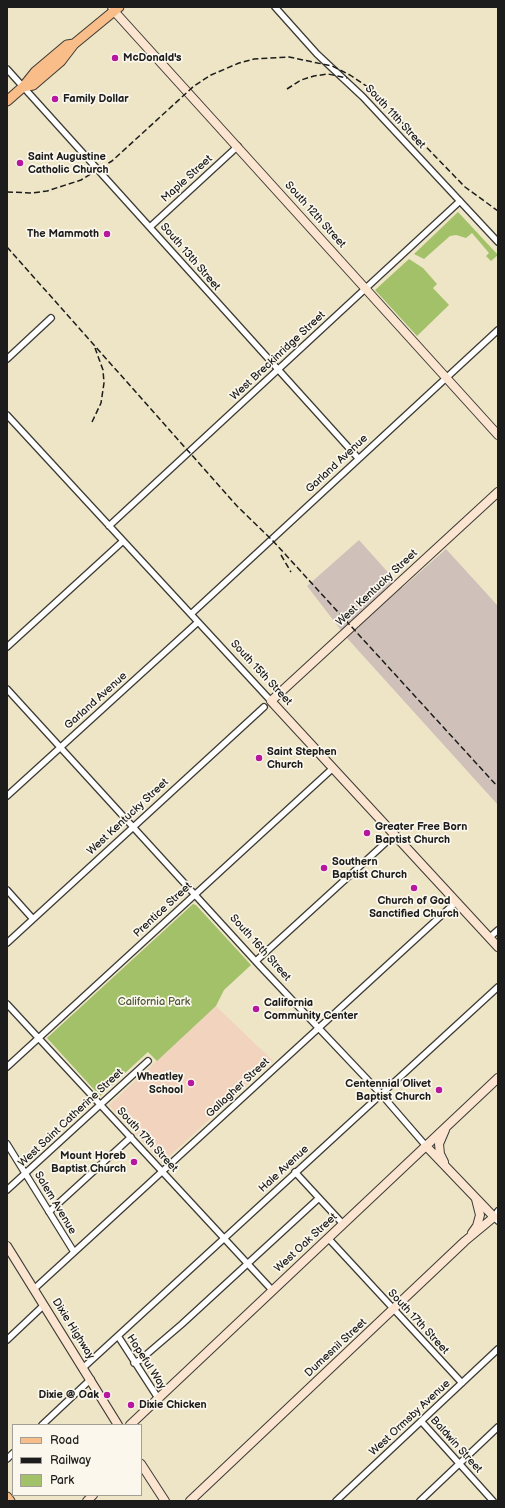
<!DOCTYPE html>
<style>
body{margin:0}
#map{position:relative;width:505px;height:1508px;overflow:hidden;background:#ede5c5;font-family:"Balsamiq Sans",sans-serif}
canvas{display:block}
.frame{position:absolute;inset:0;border:8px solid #1c1c1c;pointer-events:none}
.legend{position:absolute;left:12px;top:1424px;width:130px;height:72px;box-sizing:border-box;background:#fbf7ec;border:1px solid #a29f99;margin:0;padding:5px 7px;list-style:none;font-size:12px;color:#1c1c1c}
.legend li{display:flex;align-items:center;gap:8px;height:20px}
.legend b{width:20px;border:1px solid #a29f99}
</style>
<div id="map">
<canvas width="505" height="1508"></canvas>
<div class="frame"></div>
<ul class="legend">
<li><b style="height:5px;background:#f8bd89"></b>Road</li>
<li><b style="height:5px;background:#1c1c1c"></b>Railway</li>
<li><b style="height:11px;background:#a2c169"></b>Park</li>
</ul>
</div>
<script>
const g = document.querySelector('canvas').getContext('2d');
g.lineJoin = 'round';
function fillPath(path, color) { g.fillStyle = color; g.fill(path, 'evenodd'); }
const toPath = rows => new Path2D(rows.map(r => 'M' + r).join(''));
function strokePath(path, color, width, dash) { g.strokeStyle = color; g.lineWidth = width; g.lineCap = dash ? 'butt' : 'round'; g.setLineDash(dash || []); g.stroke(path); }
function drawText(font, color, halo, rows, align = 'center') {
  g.font = font + ' "Balsamiq Sans",sans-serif'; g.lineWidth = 3.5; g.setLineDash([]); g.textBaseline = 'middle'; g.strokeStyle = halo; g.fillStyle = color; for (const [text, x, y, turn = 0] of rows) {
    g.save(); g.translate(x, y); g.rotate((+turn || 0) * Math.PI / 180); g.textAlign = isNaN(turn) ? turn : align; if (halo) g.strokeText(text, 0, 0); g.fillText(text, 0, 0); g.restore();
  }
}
const built = toPath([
 [216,1006,273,1061,162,1163,109,1105]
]);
const industrial = toPath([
 [359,540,402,588,446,549,498,606,498,805,347,638,307,586]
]);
const green = toPath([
 [458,212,498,255,491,261,486,256,489,253,472,233,466,238,456,235,450,236,424,259,414,254],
 [409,259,423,268,437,284,433,288,449,305,417,336,375,290],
 [193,904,196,905,251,965,224,990,216,1006,157,1061,148,1052,100,1096,47,1038]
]);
const street = toPath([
 [275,7,317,54,363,97,498,242],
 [7,69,358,458],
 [150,227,238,146],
 [7,359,51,318],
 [7,415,271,701],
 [109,526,460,201],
 [191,614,498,330],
 [7,647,123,541],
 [7,689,260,966,381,1094,426,1146],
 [7,796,198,622],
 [7,890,33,919],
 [489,938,498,930],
 [7,943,264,707],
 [256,961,394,835],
 [7,1004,272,1290],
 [7,1067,333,768],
 [7,1144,74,1252],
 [295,1172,343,1224],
 [7,1190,148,1061],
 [498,1211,494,1217,498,1221],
 [49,1212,131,1137],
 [328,1238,462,1383],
 [34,1289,456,902],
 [118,1336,158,1398],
 [7,1340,44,1305],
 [134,1363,140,1360,182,1324,319,1198],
 [84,1367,498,987],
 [421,1421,493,1501],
 [42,1425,91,1379],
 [7,1459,13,1453],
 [336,1501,498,1349],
 [420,1501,498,1427]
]);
const secondary = toPath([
 [112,7,114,11,498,435],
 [498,492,271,701,498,947],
 [444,1162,440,1154,439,1144,445,1130],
 [472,1233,477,1226,480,1215,476,1199],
 [7,1246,118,1425],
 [130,1425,498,1078],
 [141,1464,165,1501],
 [87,1501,93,1495],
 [190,1501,465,1241,494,1217,426,1146]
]);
const primary = toPath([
 [23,87,33,85,61,61,74,44,119,7],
 [7,101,23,87,35,72,67,45,74,44],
 [7,1497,10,1501]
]);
const rail = toPath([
 [287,89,301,80,314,76,328,74,347,78],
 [7,192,32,193,47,191,81,180,112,161,194,86,211,75,239,63,254,59,289,57,332,66,350,75,368,87,465,187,498,211],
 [7,247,237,506,274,542,498,787],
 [92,422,101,403,104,383,103,370,95,348],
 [281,555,291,572]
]);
const markers = [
 [115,58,4,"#b5179e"],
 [55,99,4,"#b5179e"],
 [20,163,4,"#b5179e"],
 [107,234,4,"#b5179e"],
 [259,758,4,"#b5179e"],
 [367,833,4,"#b5179e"],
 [324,868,4,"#b5179e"],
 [414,888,4,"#b5179e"],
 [256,1009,4,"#b5179e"],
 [191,1083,4,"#b5179e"],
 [439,1090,4,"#b5179e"],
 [134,1162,4,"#b5179e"],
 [107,1395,4,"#b5179e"],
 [131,1405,4,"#b5179e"]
];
const poiNames = [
 ["McDonald's",123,58],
 ["Family Dollar",63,99],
 ["Saint Augustine",28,157],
 ["Catholic Church",28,170],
 ["The Mammoth",99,234,"right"],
 ["Saint Stephen",267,752],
 ["Church",267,765],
 ["Greater Free Born",375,827],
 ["Baptist Church",375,840],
 ["Southern",332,862],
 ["Baptist Church",332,875],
 ["Church of God",414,901,"center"],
 ["Sanctified Church",414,914,"center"],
 ["California",264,1003],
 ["Community Center",264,1016],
 ["Wheatley",183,1077,"right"],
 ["School",183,1090,"right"],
 ["Centennial Olivet",431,1084,"right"],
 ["Baptist Church",431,1097,"right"],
 ["Mount Horeb",126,1156,"right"],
 ["Baptist Church",126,1169,"right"],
 ["Dixie @ Oak",99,1395,"right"],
 ["Dixie Chicken",139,1405]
];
const streetNames = [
 ["South 11th Street",395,117,47],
 ["Maple Street",187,179,-42],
 ["South 12th Street",315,215,48],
 ["South 13th Street",190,257,49],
 ["West Breckinridge Street",278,356,-43],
 ["Garland Avenue",337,464,-43],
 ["West Kentucky Street",377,588,-43],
 ["South 15th Street",261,673,47],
 ["Garland Avenue",96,701,-42],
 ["West Kentucky Street",128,817,-43],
 ["Prentice Street",163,910,-43],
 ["South 16th Street",260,948,48],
 ["Gallagher Street",238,1088,-43],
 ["West Saint Catherine Street",71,1118,-43],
 ["South 17th Street",147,1140,47],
 ["Hale Avenue",284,1169,-43],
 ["Salem Avenue",55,1203,59],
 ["West Oak Street",306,1243,-43],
 ["South 17th Street",418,1322,47],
 ["Dixie Highway",73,1329,58],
 ["Dumesnil Street",336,1348,-43],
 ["Hopeful Way",146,1362,57],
 ["West Ormsby Avenue",410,1418,-43],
 ["Baldwin Street",456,1445,48]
];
const parkNames = [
 ["California Park",154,1002]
];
fillPath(built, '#f2d4be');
fillPath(industrial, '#cfc0ba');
fillPath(green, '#a2c169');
strokePath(street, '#3b3a35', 8);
strokePath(secondary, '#3b3a35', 10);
strokePath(primary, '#3b3a35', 11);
strokePath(street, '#fff', 5.5);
strokePath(secondary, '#fce5d0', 8);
strokePath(primary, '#f8bd89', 9);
strokePath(rail, '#1c1c1c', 1.5, [6, 3]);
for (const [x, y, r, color] of markers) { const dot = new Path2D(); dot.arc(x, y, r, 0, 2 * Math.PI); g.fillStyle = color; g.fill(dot); strokePath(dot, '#fbf7ec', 1.5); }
drawText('bold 11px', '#1c1c1c', '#fbf7ec', poiNames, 'left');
drawText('11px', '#1c1c1c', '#fbf7ec', streetNames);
drawText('11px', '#4b5637', '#fbf7ec', parkNames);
</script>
